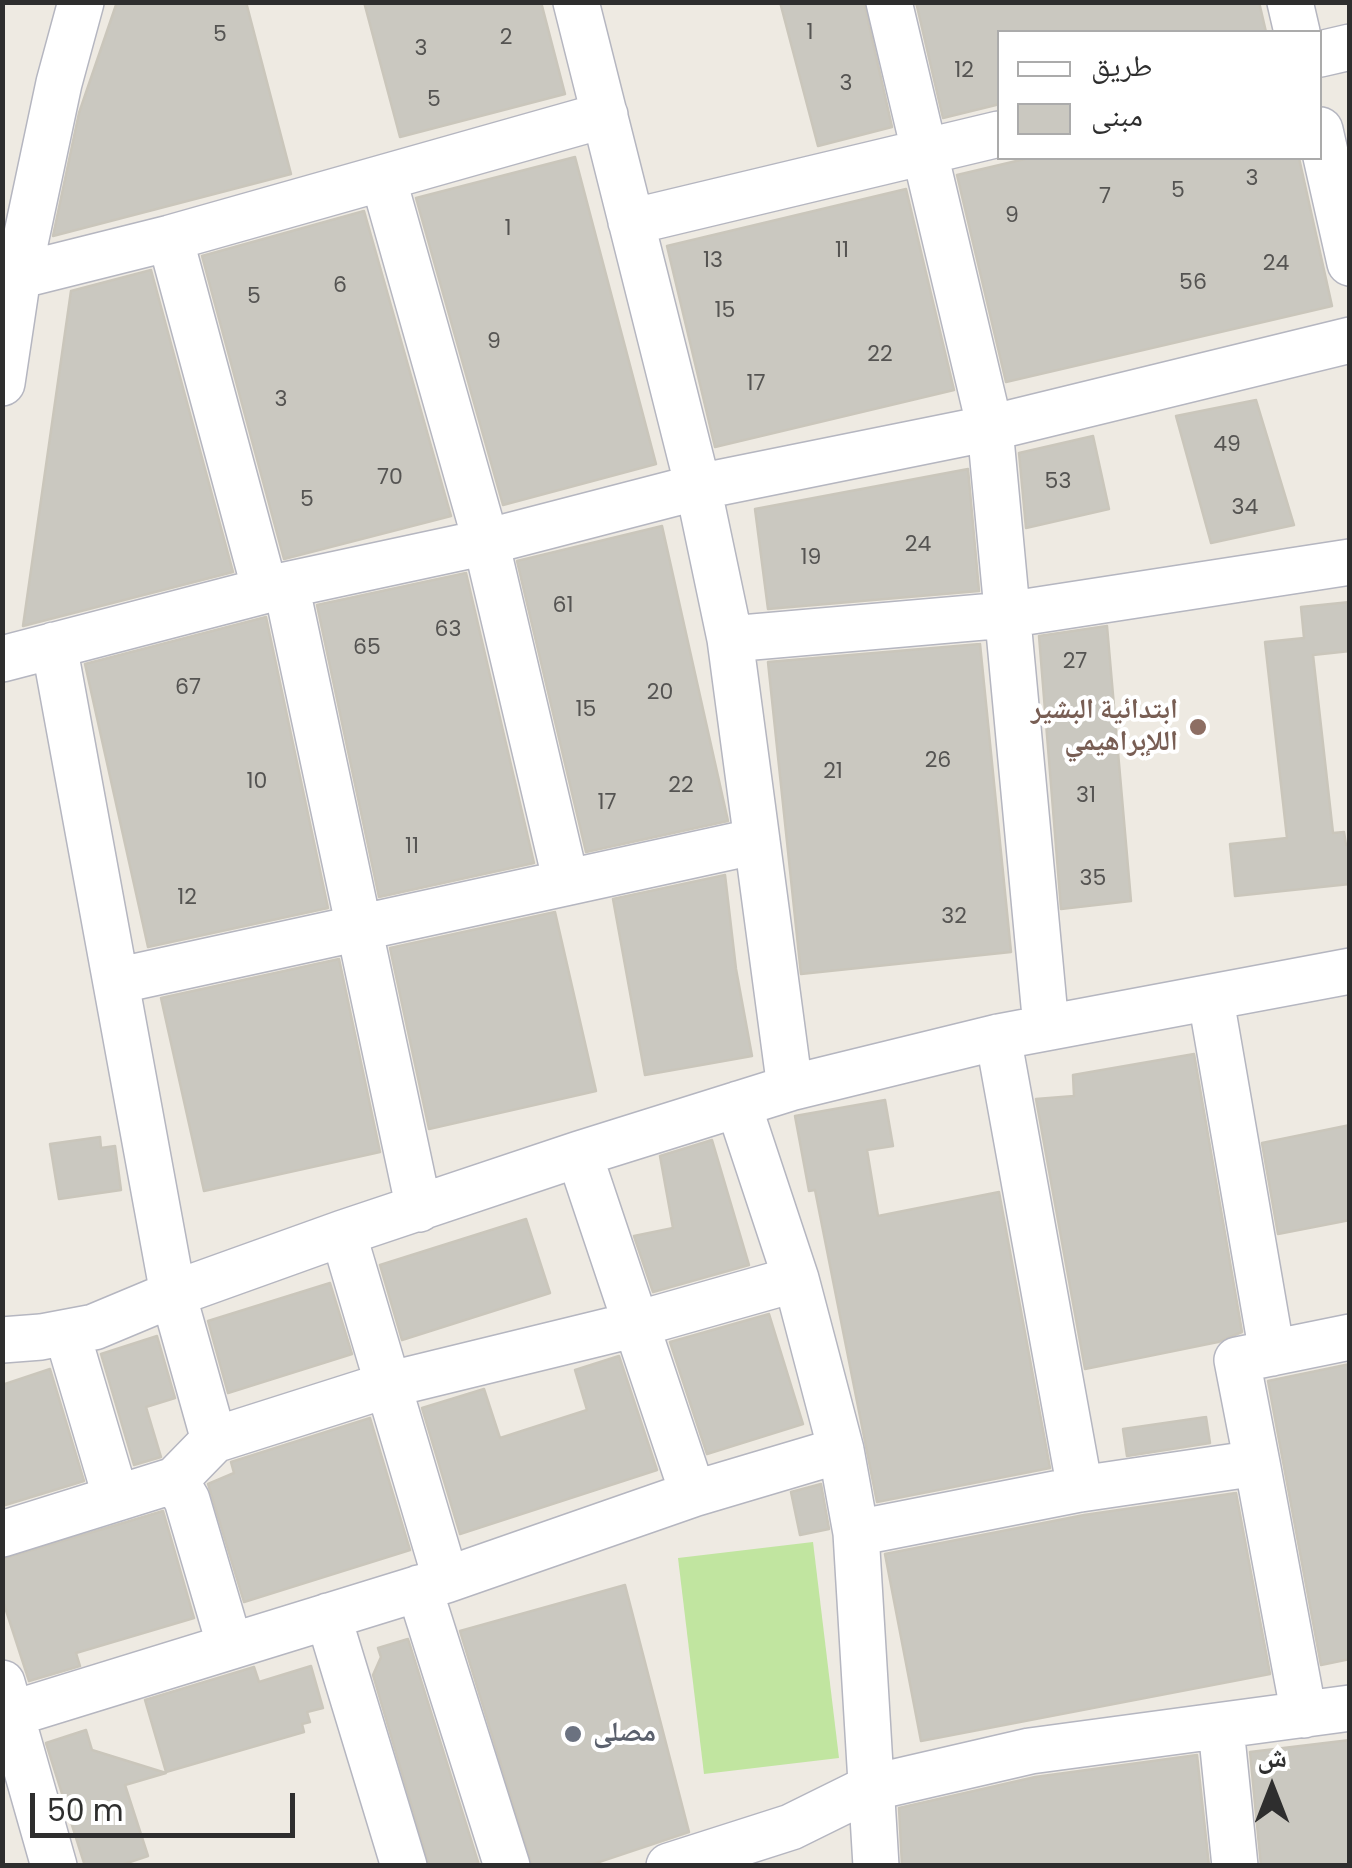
<!DOCTYPE html>
<meta charset="utf-8">
<style>
body{margin:0}
#map{position:relative;width:1352px;height:1868px;overflow:hidden;background:#eeeae2;font-family:Poppins,"Noto Naskh Arabic",sans-serif}
canvas{display:block}
.frame{position:absolute;inset:0;border:5px solid #2e2e2e;pointer-events:none}
.legend{position:absolute;left:997px;top:30px;width:325px;height:130px;box-sizing:border-box;background:#fff;border:2px solid #ababab;margin:0;padding:12px 18px;list-style:none;font-size:30px;color:#2e2e2e}
.legend li{display:flex;align-items:center;gap:20px;height:50px}
.legend b{width:50px;border:2px solid #ababab}
.north{position:absolute;left:1222px;top:1738px;width:100px;height:100px;-webkit-text-stroke:8px #fff;paint-order:stroke;rotate:0deg;font-size:28px;font-weight:700;line-height:40px;text-align:center;color:#2e2e2e}
.north::after{content:'';display:block;margin:auto;width:35px;height:45px;background:#2e2e2e;clip-path:polygon(50% 0,100% 100%,50% 72%,0 100%)}
.scale{position:absolute;left:30px;top:1793px;width:265px;height:45px;box-sizing:border-box;border:5px solid #2e2e2e;border-top:0;padding-left:12px;font-size:30px;line-height:35px;white-space:nowrap;color:#2e2e2e;-webkit-text-stroke:8px #fff;paint-order:stroke}
</style>
<div id="map">
<canvas width="1352" height="1868"></canvas>
<div class="frame"></div>
<ul class="legend">
<li><b style="height:12px;background:#fff"></b>طريق</li>
<li><b style="height:28px;background:#cac8c0"></b>مبنى</li>
</ul>
<div class="north">ش</div>
<div class="scale">50 m</div>
</div>
<script>
const g = document.querySelector('canvas').getContext('2d');
g.lineJoin = 'round';
function fillPath(path, color) { g.fillStyle = color; g.fill(path, 'evenodd'); }
const toPath = rows => new Path2D(rows.map(r => 'M' + r).join(''));
function strokePath(path, color, width, dash) { g.strokeStyle = color; g.lineWidth = width; g.lineCap = dash ? 'butt' : 'round'; g.setLineDash(dash || []); g.stroke(path); }
function drawText(font, color, halo, rows, align = 'center') {
  g.font = font + ' Poppins,"Noto Naskh Arabic",sans-serif'; g.lineWidth = 8; g.setLineDash([]); g.textBaseline = 'middle'; g.strokeStyle = halo; g.fillStyle = color; for (const [text, x, y, turn = 0] of rows) {
    g.save(); g.translate(x, y); g.rotate((+turn || 0) * Math.PI / 180); g.textAlign = isNaN(turn) ? turn : align; if (halo) g.strokeText(text, 0, 0); g.fillText(text, 0, 0); g.restore();
  }
}
const pitch = toPath([
 [813,1542,839,1758,704,1774,678,1558]
]);
const building = toPath([
 [117,2,246,2,291,174,53,236,79,113,117,2],
 [364,2,541,2,565,94,400,137,364,2],
 [780,2,864,2,892,127,818,146,780,2],
 [916,2,1259,2,1266,32,1000,32,1000,104,943,118,916,2],
 [575,157,656,464,503,505,416,198,575,157],
 [1029,158,1299,158,1332,306,1006,382,957,175,1029,158],
 [906,189,954,390,715,447,667,246,906,189],
 [364,211,451,516,284,559,202,256,364,211],
 [151,270,233,572,23,626,71,291,151,270],
 [1256,400,1294,525,1211,543,1176,416,1256,400],
 [1093,436,1109,509,1026,528,1019,453,1093,436],
 [968,469,979,591,768,609,755,509,968,469],
 [662,526,728,821,586,852,517,561,662,526],
 [466,573,534,863,379,897,317,605,466,573],
 [1350,602,1350,651,1313,655,1333,833,1344,832,1346,845,1350,844,1350,884,1235,896,1230,844,1287,838,1265,642,1304,638,1301,607,1350,602],
 [266,617,328,908,148,947,85,664,266,617],
 [1107,626,1131,901,1061,909,1039,636,1107,626],
 [980,644,1011,952,801,974,768,662,980,644],
 [725,875,736,969,752,1056,645,1075,613,899,725,875],
 [555,912,596,1091,429,1129,390,948,555,912],
 [339,959,380,1152,204,1191,161,998,339,959],
 [1194,1054,1242,1332,1218,1342,1085,1369,1036,1099,1074,1096,1073,1075,1194,1054],
 [885,1100,893,1146,867,1150,878,1216,999,1192,1050,1468,877,1502,815,1190,809,1191,795,1116,885,1100],
 [1350,1125,1350,1220,1278,1234,1262,1143,1350,1125],
 [100,1137,101,1148,115,1146,121,1190,59,1199,50,1144,100,1137],
 [712,1140,749,1265,653,1292,634,1236,673,1228,660,1156,712,1140],
 [526,1219,550,1293,402,1340,380,1265,526,1219],
 [330,1283,352,1354,228,1393,208,1321,330,1283],
 [769,1314,803,1424,707,1454,670,1342,769,1314],
 [157,1336,175,1398,146,1407,161,1457,134,1465,101,1354,157,1336],
 [619,1356,657,1470,460,1534,422,1408,484,1389,500,1438,587,1410,575,1370,619,1356],
 [1350,1364,1350,1659,1321,1665,1268,1381,1350,1364],
 [50,1369,84,1481,2,1506,2,1385,50,1369],
 [1206,1417,1210,1443,1127,1456,1123,1429,1206,1417],
 [370,1418,410,1550,244,1602,208,1484,234,1473,231,1462,370,1418],
 [821,1484,829,1529,800,1535,791,1492,821,1484],
 [1236,1493,1270,1674,921,1741,885,1554,1084,1515,1236,1493],
 [163,1511,194,1618,76,1653,80,1666,29,1681,2,1598,2,1559,163,1511],
 [625,1585,689,1832,587,1866,532,1866,460,1631,625,1585],
 [408,1639,479,1865,429,1865,373,1675,381,1657,378,1648,408,1639],
 [311,1666,323,1708,307,1712,310,1722,302,1724,304,1732,166,1772,145,1700,254,1667,259,1682,311,1666],
 [86,1730,92,1750,166,1773,125,1785,148,1856,118,1866,85,1866,46,1743,86,1730],
 [1350,1740,1350,1866,1261,1866,1250,1752,1350,1740],
 [1197,1755,1209,1866,902,1866,899,1808,1035,1777,1197,1755]
]);
const minor = toPath([
 [576,2,698,487,730,639,790,1088],
 [889,2,990,428,1046,1027],
 [1290,2,1297,32],
 [1320,54,1350,47],
 [1320,130,1350,263],
 [383,178,486,542,566,882],
 [631,222,999,134],
 [170,238,265,590],
 [18,276,170,238,605,115],
 [2,383,18,276,59,83,81,2],
 [286,585,419,1209],
 [730,639,1006,615,1350,562],
 [54,645,173,1294,214,1440],
 [2,659,286,585,486,542,698,487,990,428,1350,340],
 [116,981,757,841],
 [1211,1000,1272,1353],
 [998,1037,1080,1489],
 [738,1104,796,1279,841,1450,856,1533,876,1866],
 [579,1154,693,1494],
 [343,1233,446,1580],
 [67,1333,116,1498],
 [2,1340,41,1337,94,1327,173,1294,343,1233,579,1154,790,1088,998,1037,1350,971],
 [1257,1463,1304,1715],
 [175,1480,187,1500,230,1646],
 [856,1533,1080,1489,1257,1463,1237,1360,1350,1337],
 [2,1534,175,1480,214,1440,387,1385,637,1324,796,1279],
 [419,1588,507,1866],
 [328,1616,404,1866],
 [2,1683,54,1866],
 [2,1717,446,1580,693,1494,841,1450],
 [1221,1728,1235,1866],
 [669,1866,791,1827,870,1788,1030,1751,1350,1708]
]);
const markers = [
 [1198,727,10,"#8d6e63"],
 [573,1734,10,"#6b7280"]
];
const numberNames = [
 ["1",810,33],
 ["5",220,35],
 ["2",506,38],
 ["3",421,49],
 ["12",964,71],
 ["3",846,84],
 ["5",434,100],
 ["3",1252,179],
 ["5",1178,191],
 ["7",1105,197],
 ["9",1012,216],
 ["1",508,229],
 ["11",842,251],
 ["13",713,261],
 ["24",1276,264],
 ["56",1193,283],
 ["6",340,286],
 ["5",254,297],
 ["15",725,311],
 ["9",494,342],
 ["22",880,355],
 ["17",756,384],
 ["3",281,400],
 ["49",1227,445],
 ["70",390,478],
 ["53",1058,482],
 ["5",307,500],
 ["34",1245,508],
 ["24",918,545],
 ["19",811,558],
 ["61",563,606],
 ["63",448,630],
 ["65",367,648],
 ["27",1075,662],
 ["67",188,688],
 ["20",660,693],
 ["15",586,710],
 ["26",938,761],
 ["21",833,772],
 ["10",257,782],
 ["22",681,786],
 ["31",1086,796],
 ["17",607,803],
 ["11",412,847],
 ["35",1093,879],
 ["12",187,898],
 ["32",954,917]
];
const educationNames = [
 ["ابتدائية البشير",1178,711],
 ["اللإبراهيمي",1178,743]
];
const worshipNames = [
 ["مصلى",593,1734]
];
fillPath(pitch, '#c1e5a0');
fillPath(building, '#cac8c0');
strokePath(building, '#cac6bb', 2.5);
strokePath(minor, '#b5b6c0', 48);
strokePath(minor, '#fff', 45);
for (const [x, y, r, color] of markers) { const dot = new Path2D(); dot.arc(x, y, r, 0, 2 * Math.PI); g.fillStyle = color; g.fill(dot); strokePath(dot, '#fff', 4); }
drawText('22px', '#555452', null, numberNames);
drawText('bold 28px', '#785e54', '#fff', educationNames, 'right');
drawText('bold 28px', '#5b616d', '#fff', worshipNames, 'left');
</script>
